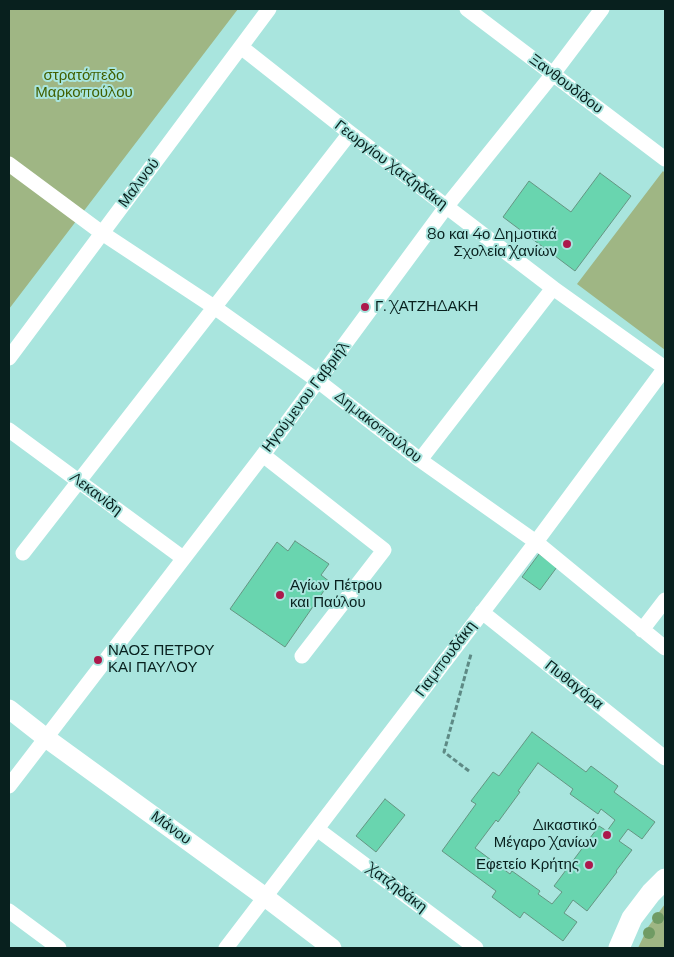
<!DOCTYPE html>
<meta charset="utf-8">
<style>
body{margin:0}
#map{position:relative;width:674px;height:957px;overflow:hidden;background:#a9e5de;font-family:Montserrat,sans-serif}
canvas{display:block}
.frame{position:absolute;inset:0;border:10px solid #08201e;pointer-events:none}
</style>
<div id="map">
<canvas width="674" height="957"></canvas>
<div class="frame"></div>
</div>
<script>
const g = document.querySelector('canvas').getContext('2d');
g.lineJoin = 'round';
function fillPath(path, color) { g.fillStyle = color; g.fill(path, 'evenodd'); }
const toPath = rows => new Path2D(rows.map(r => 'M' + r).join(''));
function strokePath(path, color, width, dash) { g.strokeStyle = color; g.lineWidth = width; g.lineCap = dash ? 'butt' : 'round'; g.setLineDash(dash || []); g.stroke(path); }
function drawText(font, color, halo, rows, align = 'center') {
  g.font = font + ' Montserrat,sans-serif'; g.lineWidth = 4; g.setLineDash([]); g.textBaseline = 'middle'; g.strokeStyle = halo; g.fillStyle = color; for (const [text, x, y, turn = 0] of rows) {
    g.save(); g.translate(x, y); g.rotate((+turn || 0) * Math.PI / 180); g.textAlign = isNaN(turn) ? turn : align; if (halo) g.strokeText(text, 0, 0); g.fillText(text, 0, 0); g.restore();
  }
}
const green = toPath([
 [9,9,238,9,9,309],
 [663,171,665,173,665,350,577,284],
 [665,904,665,948,638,948,648,927]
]);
const building = toPath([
 [600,173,631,196,575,271,503,217,529,181,571,212,600,173],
 [295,541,329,564,321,575,330,582,285,647,230,609,277,542,288,551,295,541],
 [539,554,557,567,540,590,522,577,539,554],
 [532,732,586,772,591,766,618,786,614,792,655,822,642,839,628,829,619,841,632,850,616,871,617,872,587,911,573,900,564,913,577,922,563,941,524,912,520,918,492,897,496,891,442,851,476,804,471,801,493,772,499,776,532,732],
 [538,763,573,789,570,794,598,814,601,809,615,820,607,831,599,826,554,886,562,892,552,904,538,894,540,891,512,871,510,874,475,848,496,820,498,822,520,792,518,791,538,763],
 [385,799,405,815,376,852,356,836,385,799]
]);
const path = toPath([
 [469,771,444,752,471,654]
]);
const minor = toPath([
 [467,9,665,159],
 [241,47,350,133,553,288,665,368],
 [9,164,102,233,214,307,318,381,420,460,536,542,665,648],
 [9,358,269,9],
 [9,430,183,558],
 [263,455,384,550,302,656],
 [420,460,553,288],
 [23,553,350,133],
 [482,612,665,758],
 [642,630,665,600],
 [9,786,263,455,446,207,553,74,602,9],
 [317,829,476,948],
 [9,911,59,948],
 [226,948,536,542,665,368]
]);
const tertiary = toPath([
 [9,709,46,738,265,897,332,948]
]);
const secondary = toPath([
 [619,948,632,918,651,893,665,879]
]);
const trees = [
 [658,918],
 [649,933]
];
const markers = [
 [567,244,5,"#ac194c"],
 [365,307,5,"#ac194c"],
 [280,595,5,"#ac194c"],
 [98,660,5,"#ac194c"],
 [607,835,5,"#ac194c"],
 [589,865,5,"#ac194c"]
];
const parkNames = [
 ["στρατόπεδο",84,76],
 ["Μαρκοπούλου",84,93]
];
const streetNames = [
 ["Ξανθουδίδου",566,84,37],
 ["Γεωργίου Χατζηδάκη",391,165,37],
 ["Μαλινού",139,183,-53],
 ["Ηγούμενου Γαβριήλ",306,397,-53],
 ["Δημακοπούλου",378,427,38],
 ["Λεκανίδη",96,494,37],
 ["Γιαμπουδάκη",446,659,-53],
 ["Πυθαγόρα",574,685,38],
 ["Μάνου",171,828,36],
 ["Χατζηδάκη",397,888,37]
];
const poiNames = [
 ["8ο και 4ο Δημοτικά",557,235],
 ["Σχολεία Χανίων",557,252],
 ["Γ. ΧΑΤΖΗΔΑΚΗ",375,307,"left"],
 ["Αγίων Πέτρου",290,586,"left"],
 ["και Παύλου",290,603,"left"],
 ["ΝΑΟΣ ΠΕΤΡΟΥ",108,651,"left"],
 ["ΚΑΙ ΠΑΥΛΟΥ",108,668,"left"],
 ["Δικαστικό",597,826],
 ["Μέγαρο Χανίων",597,843],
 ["Εφετείο Κρήτης",579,865]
];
fillPath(green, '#9fb684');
fillPath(building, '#69d5af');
strokePath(building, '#649582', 1);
strokePath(path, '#5e8a85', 3, [5, 2.5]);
strokePath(minor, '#fff', 15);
strokePath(tertiary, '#fff', 19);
strokePath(secondary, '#fff', 21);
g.fillStyle = '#709b64';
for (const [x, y] of trees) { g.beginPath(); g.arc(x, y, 6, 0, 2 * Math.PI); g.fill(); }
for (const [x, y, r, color] of markers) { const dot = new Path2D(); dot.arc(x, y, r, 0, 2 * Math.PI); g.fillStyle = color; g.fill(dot); strokePath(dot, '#a9e5de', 2); }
drawText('15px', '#415f00', '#a9e5de', parkNames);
drawText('15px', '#08201e', '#a9e5de', streetNames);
drawText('15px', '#08201e', '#a9e5de', poiNames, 'right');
</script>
